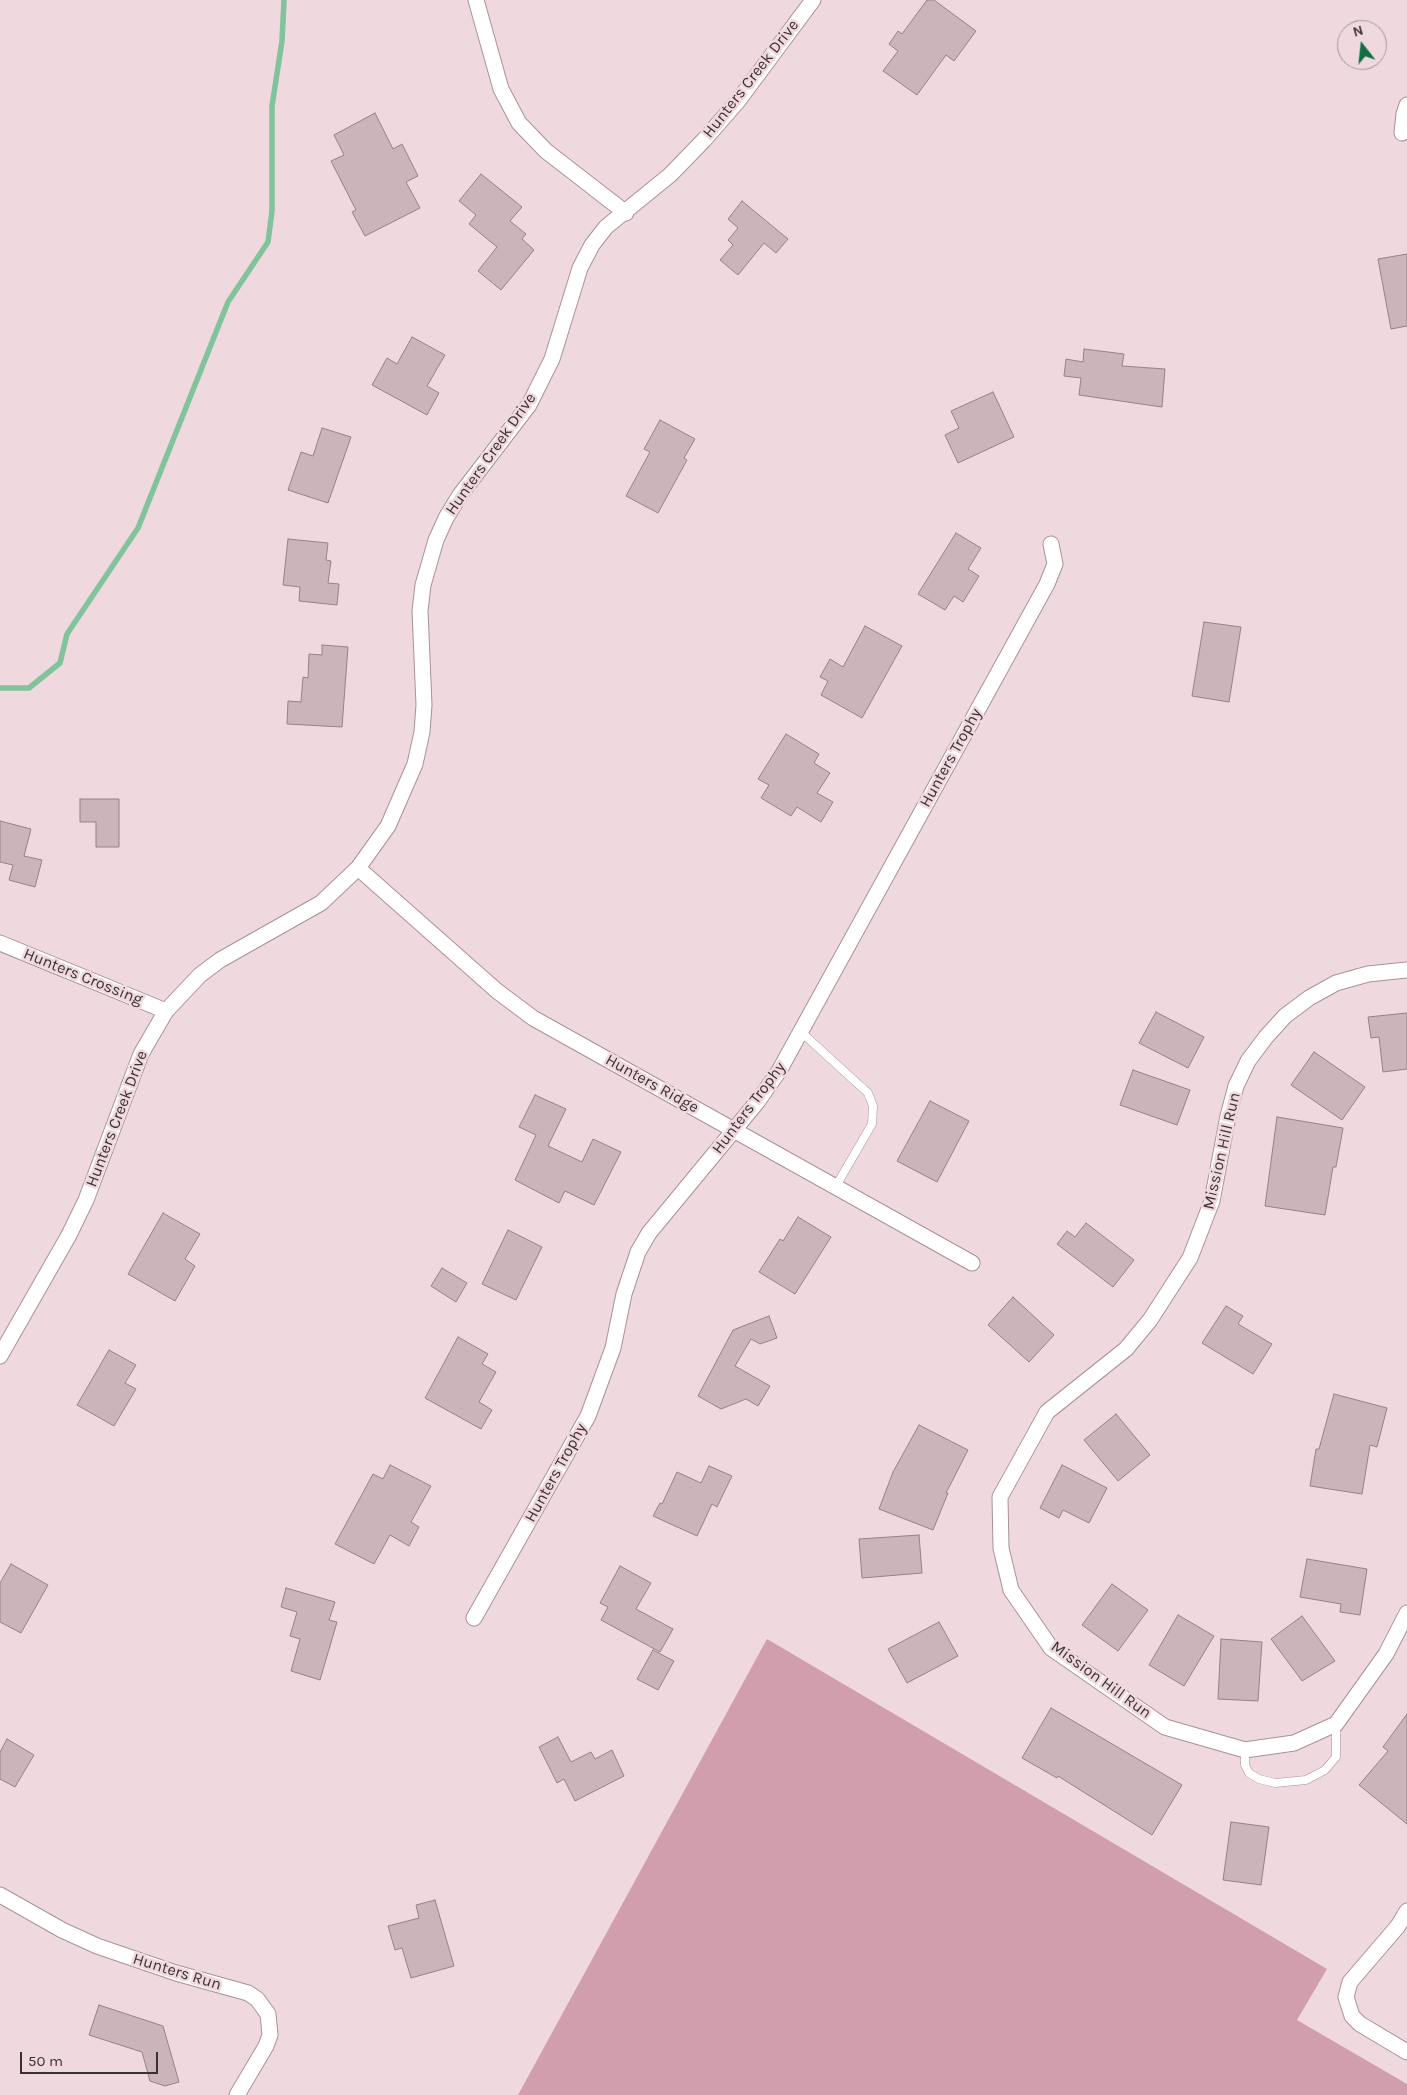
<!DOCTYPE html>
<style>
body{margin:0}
#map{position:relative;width:1407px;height:2095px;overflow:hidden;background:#f0d8df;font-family:Karla,sans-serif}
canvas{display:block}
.north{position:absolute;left:1337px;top:20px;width:50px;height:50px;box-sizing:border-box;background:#f0d8df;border:1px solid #a7959a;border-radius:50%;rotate:344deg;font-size:14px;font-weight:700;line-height:20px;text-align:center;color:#3a3133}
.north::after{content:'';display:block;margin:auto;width:18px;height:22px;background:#126f44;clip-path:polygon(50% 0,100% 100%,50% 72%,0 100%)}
.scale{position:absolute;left:20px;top:2052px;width:138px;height:22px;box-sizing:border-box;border:2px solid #3a3133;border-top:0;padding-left:6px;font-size:15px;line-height:18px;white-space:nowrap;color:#3a3133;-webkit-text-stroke:4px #f0d8df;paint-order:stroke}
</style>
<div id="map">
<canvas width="1407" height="2095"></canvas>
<div class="north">N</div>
<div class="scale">50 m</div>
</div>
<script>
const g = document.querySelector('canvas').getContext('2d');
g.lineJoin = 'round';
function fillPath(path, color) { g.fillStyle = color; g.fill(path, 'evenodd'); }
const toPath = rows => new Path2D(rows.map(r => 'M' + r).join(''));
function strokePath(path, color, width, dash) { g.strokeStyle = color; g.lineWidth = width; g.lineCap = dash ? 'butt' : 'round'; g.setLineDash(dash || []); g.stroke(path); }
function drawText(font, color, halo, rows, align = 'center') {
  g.font = font + ' Karla,sans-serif'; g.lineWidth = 5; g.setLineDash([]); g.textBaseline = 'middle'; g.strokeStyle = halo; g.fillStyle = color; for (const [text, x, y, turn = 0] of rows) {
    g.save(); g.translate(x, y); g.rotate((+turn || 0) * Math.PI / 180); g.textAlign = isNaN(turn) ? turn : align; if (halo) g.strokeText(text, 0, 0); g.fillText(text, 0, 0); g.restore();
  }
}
const green = toPath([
 [767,1639,1327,1969,1297,2020,1407,2084,1407,2095,518,2095]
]);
const stream = toPath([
 [0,688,29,688,60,663,67,634,138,528,228,302,268,242,272,211,272,106,282,41,284,0]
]);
const building = toPath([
 [927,0,934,0,976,31,954,61,946,55,917,95,883,71,898,51,889,44,898,31,902,34,927,0],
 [375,113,393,149,402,144,418,176,406,182,420,208,365,236,352,212,356,210,331,161,344,155,334,135,375,113],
 [481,174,522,207,510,221,526,234,522,239,534,250,501,290,478,271,497,247,469,224,476,215,459,201,481,174],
 [742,201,788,239,776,253,764,243,738,275,720,260,733,245,728,240,738,228,728,219,742,201],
 [1407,254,1407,326,1391,329,1378,259,1407,254],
 [412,337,445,355,427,386,439,393,427,415,372,385,387,358,397,364,412,337],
 [1084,349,1124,354,1122,366,1165,369,1162,407,1079,395,1081,378,1064,376,1066,359,1083,362,1084,349],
 [993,392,1014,437,958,463,945,435,959,428,951,411,993,392],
 [660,420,695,439,684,458,687,460,658,513,626,496,650,452,644,449,660,420],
 [322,428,351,437,328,503,288,490,301,452,313,456,322,428],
 [956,533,981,548,968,569,979,576,963,602,954,596,945,610,918,594,956,533],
 [288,539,328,543,326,560,331,561,328,583,339,584,337,605,299,601,300,587,283,585,288,539],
 [1204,622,1241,627,1229,702,1192,696,1204,622],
 [865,626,902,646,862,718,821,695,828,681,820,677,830,659,843,667,865,626],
 [322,645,348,647,342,727,287,724,288,701,301,702,303,677,308,678,309,654,322,655,322,645],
 [786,734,819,754,814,763,830,773,817,793,833,802,821,822,797,807,791,816,761,798,769,785,758,779,786,734],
 [80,799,119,799,119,847,96,847,96,822,80,822,80,799],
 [0,821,31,829,24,856,42,860,35,887,9,880,13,865,0,862,0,821],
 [1156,1012,1204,1037,1188,1068,1139,1043,1156,1012],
 [1407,1013,1407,1069,1383,1072,1379,1037,1371,1038,1368,1017,1407,1013],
 [1314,1052,1365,1087,1342,1120,1291,1085,1314,1052],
 [1133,1070,1190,1090,1177,1125,1120,1105,1133,1070],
 [535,1095,566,1109,548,1146,582,1162,593,1139,621,1152,594,1205,565,1191,559,1203,515,1180,536,1135,519,1127,535,1095],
 [930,1101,969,1121,937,1182,897,1161,930,1101],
 [1277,1117,1343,1128,1336,1167,1333,1167,1325,1215,1265,1206,1277,1117],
 [163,1213,200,1234,185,1259,195,1266,175,1301,128,1274,163,1213],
 [798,1217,831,1237,795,1294,759,1272,780,1239,783,1241,798,1217],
 [1086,1223,1134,1260,1113,1287,1057,1244,1067,1231,1075,1237,1086,1223],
 [508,1230,542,1247,516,1300,482,1284,508,1230],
 [442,1268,467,1283,456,1302,431,1286,442,1268],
 [1013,1297,1054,1335,1029,1362,988,1325,1013,1297],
 [1226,1306,1243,1316,1238,1324,1272,1344,1253,1374,1202,1343,1226,1306],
 [769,1316,777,1338,760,1344,751,1339,735,1366,770,1386,758,1406,746,1399,721,1409,698,1396,733,1330,769,1316],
 [458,1337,488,1354,482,1364,496,1372,479,1402,492,1410,481,1429,425,1398,458,1337],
 [109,1350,136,1365,125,1383,136,1389,114,1426,77,1405,109,1350],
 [1334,1394,1387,1408,1377,1447,1370,1445,1362,1494,1310,1486,1316,1449,1319,1449,1334,1394],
 [1116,1414,1150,1455,1118,1481,1084,1440,1116,1414],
 [919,1425,968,1450,946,1493,948,1493,933,1530,879,1509,893,1472,919,1425],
 [390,1465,431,1486,411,1522,419,1527,409,1546,390,1535,374,1564,335,1544,373,1474,383,1479,390,1465],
 [1062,1465,1107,1488,1089,1523,1063,1510,1059,1518,1040,1508,1062,1465],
 [709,1466,732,1476,717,1507,712,1504,697,1536,653,1516,660,1503,662,1504,677,1472,701,1483,709,1466],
 [919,1535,922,1573,862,1578,859,1539,919,1535],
 [1307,1559,1367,1569,1360,1615,1340,1612,1341,1604,1300,1597,1307,1559],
 [11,1564,48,1585,21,1633,0,1622,0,1583,11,1564],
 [620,1566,651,1583,636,1609,673,1629,660,1652,601,1620,608,1607,600,1603,620,1566],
 [1112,1584,1148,1610,1118,1651,1082,1625,1112,1584],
 [286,1588,335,1602,329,1620,337,1622,320,1680,291,1671,300,1639,290,1636,297,1612,281,1607,286,1588],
 [1178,1615,1214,1636,1184,1686,1149,1665,1178,1615],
 [1302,1616,1335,1661,1302,1681,1271,1639,1302,1616],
 [939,1622,958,1656,907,1683,888,1649,939,1622],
 [1221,1639,1262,1642,1258,1701,1218,1699,1221,1639],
 [653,1650,674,1661,658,1690,637,1679,653,1650],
 [1051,1708,1182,1785,1152,1835,1058,1776,1057,1778,1022,1758,1051,1708],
 [1407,1714,1407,1824,1359,1785,1388,1751,1383,1747,1407,1714],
 [558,1737,571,1762,591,1752,595,1759,612,1750,624,1776,575,1801,564,1779,557,1783,539,1747,558,1737],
 [7,1739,34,1755,15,1787,0,1779,0,1752,7,1739],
 [1231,1822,1269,1827,1261,1885,1223,1880,1231,1822],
 [435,1900,454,1966,411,1978,402,1948,395,1950,388,1926,419,1918,416,1905,435,1900],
 [99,2005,163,2026,179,2082,165,2086,150,2081,142,2052,89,2035,99,2005]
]);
const lane = toPath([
 [801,1032,868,1093,873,1106,872,1124,836,1186],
 [1245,1750,1245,1765,1249,1773,1259,1779,1275,1783,1306,1780,1325,1770,1336,1757,1336,1724]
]);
const street = toPath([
 [476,0,501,89,519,123,546,151,626,213],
 [1402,133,1404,114,1407,105],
 [358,868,497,991,533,1018,972,1263],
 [0,943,166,1011],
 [1407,970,1368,974,1336,983,1309,998,1285,1016,1266,1037,1248,1061,1236,1086,1228,1116,1212,1201,1190,1258,1150,1320,1126,1349,1047,1412,1000,1497,1001,1548,1011,1590,1051,1648,1165,1727,1245,1750,1294,1743,1336,1724,1386,1654,1407,1613],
 [0,1356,69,1235,86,1200,141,1054,166,1011,200,975,220,960,321,903,358,868,388,826,415,764,422,732,424,705,420,611,423,585,436,540,446,518,460,495,529,405,552,359,580,268,592,245,606,227,670,175,704,140,738,101,813,0],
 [474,1618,588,1416,613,1348,624,1294,638,1252,649,1233,758,1101,779,1071,1047,584,1055,564,1051,544],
 [0,1895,62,1930,97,1946,176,1973,248,1993,257,1999,268,2014,270,2035,266,2046,237,2095],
 [1407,1911,1398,1926,1350,1982,1346,1997,1352,2016,1360,2024,1407,2052]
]);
const streetNames = [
 ["Hunters Creek Drive",751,79,-52],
 ["Hunters Creek Drive",491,454,-55],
 ["Hunters Trophy",951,758,-61],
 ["Hunters Crossing",83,977,22],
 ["Hunters Ridge",652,1084,29],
 ["Hunters Trophy",749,1108,-53],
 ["Hunters Creek Drive",117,1119,-69],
 ["Mission Hill Run",1222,1151,-77],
 ["Hunters Trophy",556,1473,-61],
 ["Mission Hill Run",1101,1680,36],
 ["Hunters Run",177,1972,17]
];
fillPath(green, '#d19ead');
strokePath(stream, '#81c39b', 5.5);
fillPath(building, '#cbb4ba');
strokePath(building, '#978187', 1);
strokePath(lane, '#a89298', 9);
strokePath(street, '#a89298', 17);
strokePath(lane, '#fff', 8);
strokePath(street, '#fff', 15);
drawText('16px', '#3a3133', '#f0d8df', streetNames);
</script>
